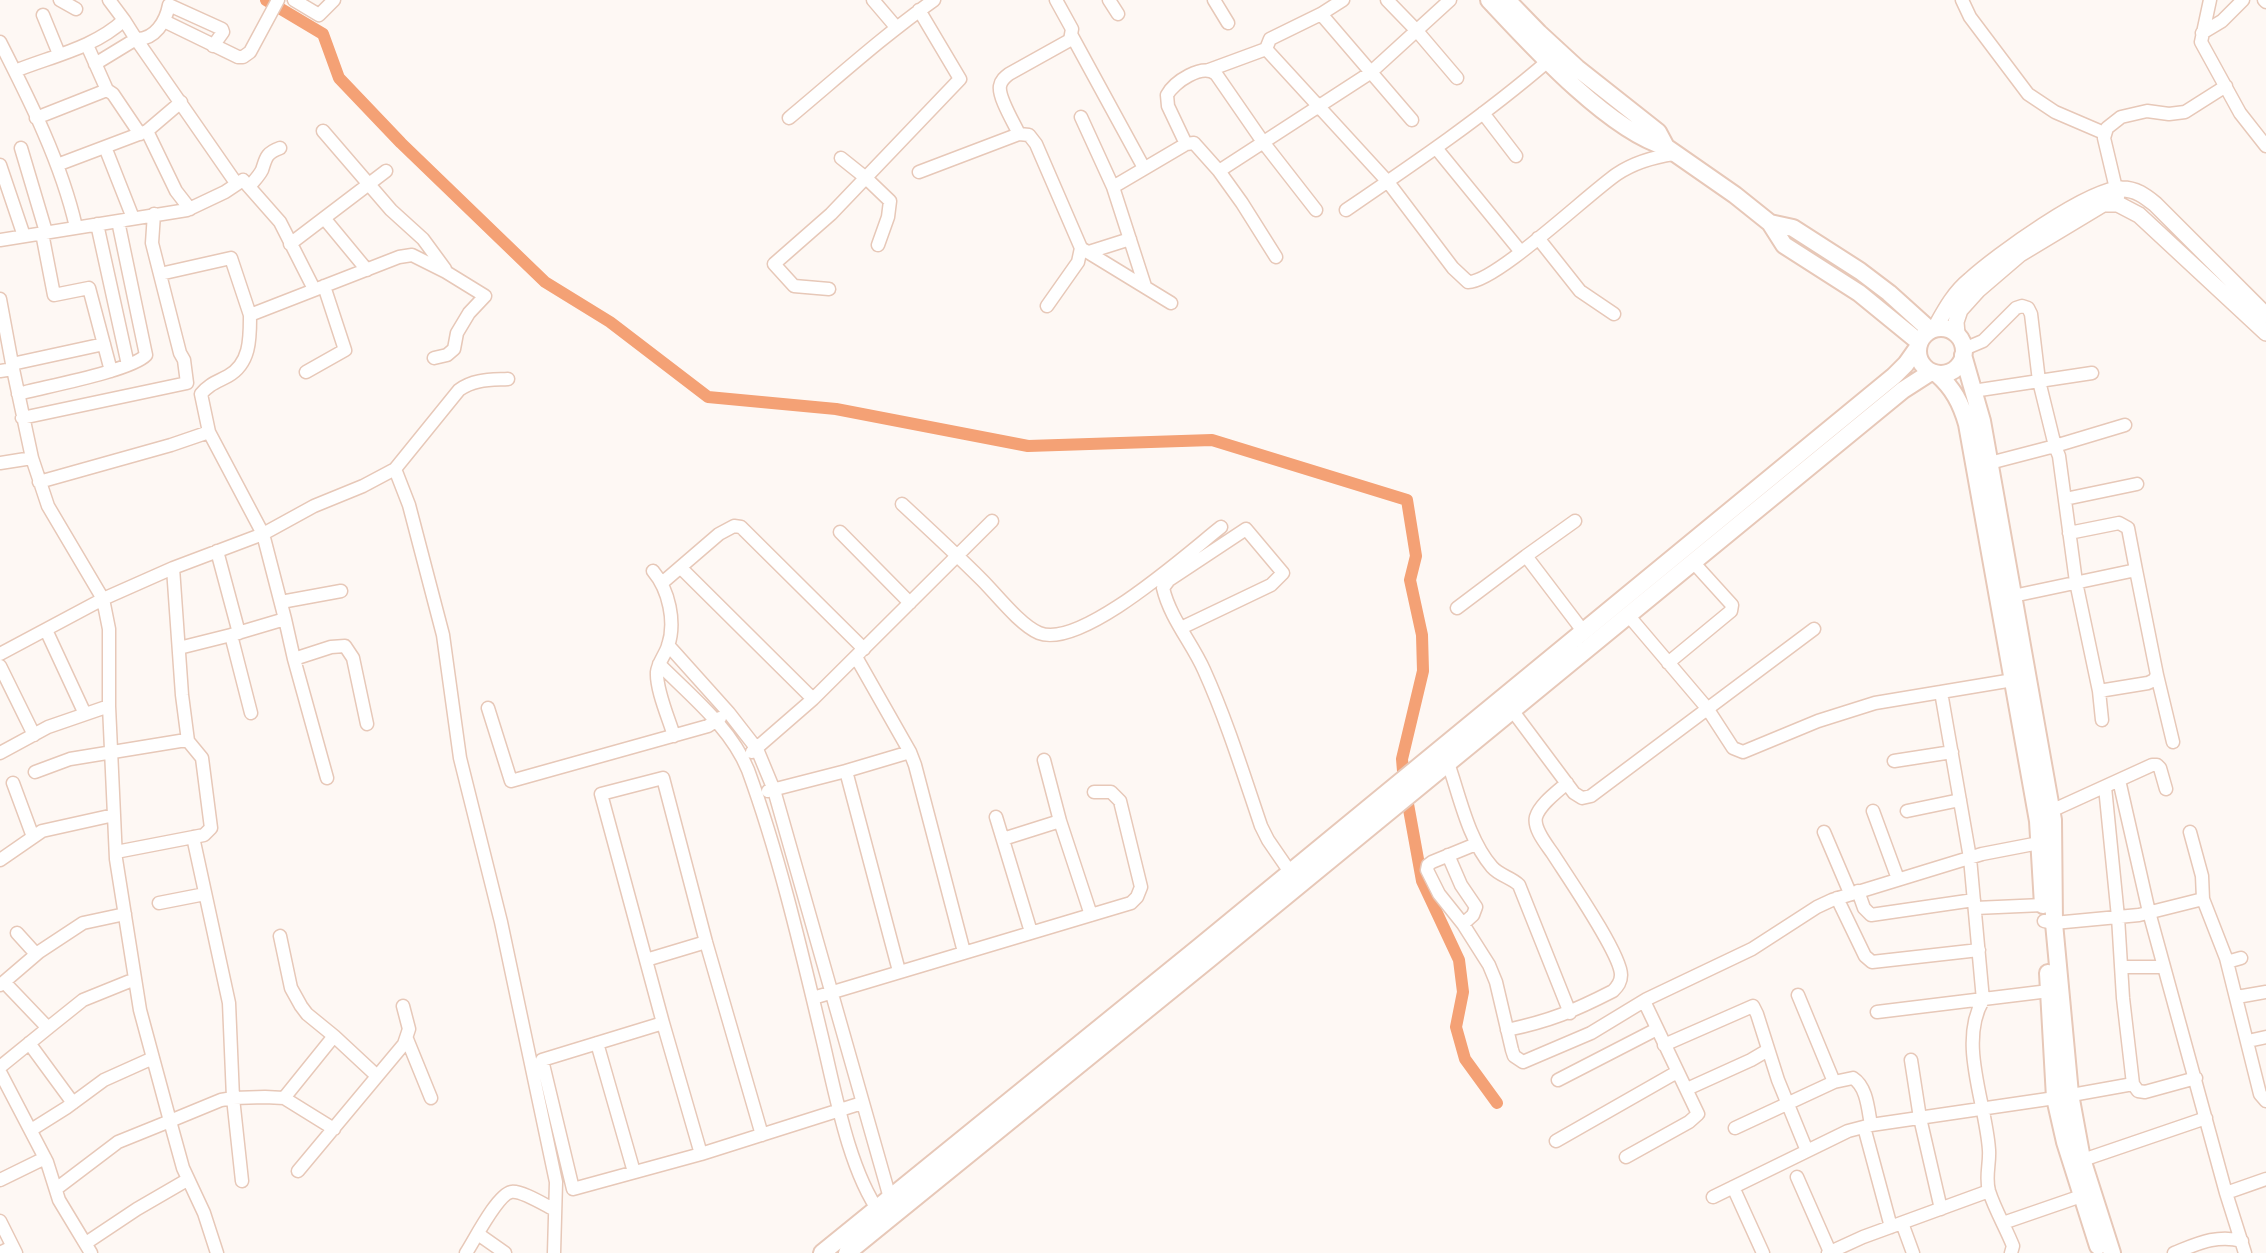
<!DOCTYPE html>
<html>
<head>
<meta charset="utf-8">
<style>
	body { margin:0 }
	canvas { display:block; background:#fef8f4 }
</style>
</head>
<body>
<canvas width="2266" height="1253"></canvas>
<script>
const g = document.querySelector('canvas').getContext('2d');
g.lineJoin = 'round';
function stroke(path, color, width, dash) {
  g.strokeStyle = color;
  g.lineWidth = width;
  g.lineCap = dash ? 'butt' : 'round';
  g.setLineDash(dash || []);
  g.stroke(path);
}
const canal = new Path2D(`
	M 266,0 L 323,34 L 339,78 L 401,143 L 545,282 L 610,322 L 708,397 L 836,409 L 1028,446 L 1212,440 L 1407,500 L 1416,556 L 1410,580 L 1422,635 L 1423,671 L 1402,759 L 1403,771
	M 1408,804 L 1422,881 L 1459,960 L 1463,992 L 1456,1027 L 1465,1059 L 1497,1103`);
const minor = new Path2D(`
	M 60,0 L 76,9
	M 294,0 L 319,15 L 334,0
	M 873,0 L 896,27
	M 1109,0 L 1118,14
	M 1214,0 L 1228,23
	M 1387,0 L 1417,31 L 1457,78
	M 1962,0 L 1970,17 L 2028,94 L 2055,112 L 2104,133
	M 2210,0 L 2201,42 L 2240,113 L 2266,146
	M 2264,0 L 2266,2
	M 1321,14 L 1412,120
	M 43,15 L 59,54
	M 164,21 L 238,57 L 243,57 L 250,52 L 278,0
	M 2202,33 L 2222,21 L 2243,0
	M 1072,36 L 1144,168
	M 0,42 C 30,101 61,162 76,227
	M 213,46 L 223,32 L 222,29 L 169,5 C 166,21 155,40 136,39 L 236,183
	M 1266,49 L 1388,182 L 1453,268 L 1468,282 C 1495,283 1589,193 1617,174 C 1635,162 1653,157 1674,154
	M 95,64 L 136,39 L 124,20
	M 1209,70 L 1266,49 L 1270,39 L 1321,14 L 1343,0
	M 15,71 C 52,56 94,48 124,20 L 109,0
	M 107,90 L 113,94 L 140,134
	M 1483,113 L 1516,156
	M 1081,117 L 1113,187 L 1186,144 L 1194,143 L 1219,171 L 1370,73 L 1450,0
	M 36,118 L 107,90 L 87,45
	M 789,118 C 837,78 883,36 934,0
	M 147,131 L 176,191 L 190,209
	M 323,131 L 391,210 L 423,239 L 445,269
	M 1019,134 C 1014,123 998,97 1000,86 C 1001,80 1005,77 1009,74 L 1070,40 L 1072,29 L 1056,0
	M 1186,144 L 1168,106 L 1167,95 C 1174,82 1202,63 1216,74 L 1263,142 L 1316,210
	M 105,147 L 133,218
	M 21,148 L 46,232
	M 1436,148 L 1521,252
	M 841,158 L 866,178 L 890,201 L 888,217 L 878,245
	M 0,165 L 24,236
	M 57,165 L 147,131 L 181,102
	M 1219,171 L 1242,203 L 1276,257
	M 919,172 L 1019,134 L 1029,135 L 1036,144 L 1081,248 L 1078,262 L 1047,306
	M 249,187 C 253,182 259,176 262,170 C 266,158 266,153 280,148
	M 1113,187 L 1145,286
	M 2118,197 L 2104,138 L 2107,128 L 2121,117 L 2147,111 L 2169,114 L 2185,112 L 2226,86
	M 1346,210 C 1415,163 1484,116 1548,61
	M 324,218 L 367,270
	M 97,224 L 128,365
	M 42,233 L 54,295 L 89,288 L 111,371
	M 1538,238 L 1580,291 L 1614,314
	M 0,240 L 187,210 L 225,192 L 243,180 L 280,222 L 314,289
	M 290,244 L 386,171
	M 1081,248 L 1171,303
	M 1089,252 L 1130,239
	M 160,274 L 231,258 L 250,315 L 399,257 L 412,255 L 446,272 L 485,296 L 469,313 L 457,333 L 454,349 L 447,355 L 434,358
	M 829,289 L 794,286 L 774,264 L 831,214 L 960,79 L 919,10
	M 0,299 L 13,369
	M 250,315 C 250,337 251,363 228,376 C 217,382 209,384 201,394 L 209,432 L 263,534 L 314,506 L 363,486 L 395,469 L 459,390 C 474,379 490,380 508,379
	M 1964,349 L 1983,341 L 2016,308 L 2022,306 L 2028,308 L 2031,314 L 2039,381 L 2055,446 L 2125,425
	M 12,364 L 104,344
	M 0,371 L 13,369 L 32,458 L 0,463
	M 306,372 L 345,350 L 324,286
	M 1973,391 L 2092,373
	M 18,394 C 43,387 131,371 146,355 L 118,221
	M 22,418 L 187,383 L 184,360 L 180,353 L 152,243 L 154,214
	M 32,458 L 48,506 L 103,599 L 173,568 L 182,695 L 188,741
	M 1982,465 L 2055,446 L 2059,456 L 2076,582 L 2099,691 L 2102,720
	M 395,469 L 409,505 L 443,635 L 460,758 L 501,922 L 556,1182 L 554,1253
	M 39,482 L 171,445 L 209,432
	M 2065,499 L 2137,484
	M 902,504 C 929,529 956,554 982,580 C 997,595 1020,625 1039,633 C 1081,650 1189,552 1221,527
	M 840,532 L 910,603
	M 2069,533 L 2119,523 L 2128,528 L 2136,570
	M 217,551 L 239,633
	M 1526,556 L 1575,521
	M 173,568 L 263,534 L 285,619
	M 681,568 L 813,699
	M 653,571 C 669,590 676,622 668,646 C 665,655 658,663 657,672 C 656,690 669,719 674,736
	M 662,583 L 719,534 L 734,526 L 741,527 L 864,649
	M 2013,596 L 2136,570 L 2157,675 L 2154,680 L 2148,683 L 2099,691
	M 281,602 L 341,591
	M 1457,608 L 1526,556 L 1583,631
	M 1628,615 L 1707,708 L 1733,748 L 1743,752 L 1818,721 L 1875,703 L 2013,680
	M 1181,628 L 1271,585 L 1283,573 L 1246,529 L 1169,580 L 1163,588 C 1170,618 1192,643 1204,670 C 1227,721 1243,773 1261,826 L 1268,840 L 1290,872
	M 46,630 L 85,714
	M 231,635 L 285,619 L 294,659 L 327,778
	M 668,645 L 729,713 L 757,749 L 774,790 L 890,1198 L 893,1202
	M 179,648 L 231,635 L 251,713
	M 0,654 L 103,599 L 109,629 L 109,706 L 116,859 L 140,1010 L 170,1121 L 221,1100 L 233,1098 L 265,1097 L 284,1098 L 334,1129
	M 294,659 L 331,647 L 345,646 L 353,658 L 367,724
	M 1668,663 L 1731,611 L 1732,605 L 1693,562
	M 659,664 C 691,696 731,728 748,770 C 779,855 800,945 821,1033 C 834,1086 848,1169 880,1213
	M 0,666 L 34,735
	M 2157,675 L 2173,742
	M 1941,692 L 1970,858 L 1983,1000 C 1958,1043 1986,1103 1989,1150 C 1990,1164 1985,1177 1989,1191 C 1995,1210 2006,1228 2013,1246 L 2011,1253
	M 488,708 L 511,781 L 708,726 L 720,718
	M 1512,710 L 1574,793 L 1582,798 L 1591,796 L 1814,629
	M 752,752 L 813,699 L 992,521
	M 910,752 L 915,765 L 964,952
	M 0,753 L 48,727 L 109,706
	M 1044,760 L 1060,821
	M 1894,761 L 1952,752
	M 1448,763 C 1460,797 1468,839 1492,867 C 1500,876 1511,877 1519,885 L 1570,1013
	M 846,771 L 910,752 L 856,657
	M 35,772 L 70,759 L 180,741 L 188,741 L 202,758 L 211,828 L 204,835 L 116,852
	M 2119,780 L 2149,912 L 2226,1193 L 2245,1253
	M 13,783 L 33,837
	M 2105,787 L 2118,917 L 2123,998 L 2133,1084 L 2138,1091 L 2145,1092 L 2196,1078
	M 768,791 L 846,771 L 899,971
	M 1873,811 L 1898,879
	M 1907,811 L 1960,800
	M 2051,811 L 2152,765 L 2157,765 L 2160,768 L 2166,789
	M 996,817 L 1031,932
	M 1824,832 L 1850,893
	M 2190,832 L 2202,876 L 2203,899
	M 193,837 L 229,1003 L 233,1098 L 242,1181
	M 1003,839 L 1060,821 L 1091,915
	M 1476,844 L 1432,862 L 1428,865 L 1427,870 L 1439,894 L 1463,924 L 1489,965 L 1496,982 L 1512,1050 L 1514,1056 L 1523,1062 L 1591,1033 L 1647,999 L 1752,949 L 1817,907 L 1832,900 L 1982,854 L 2039,843
	M 1448,855 L 1461,885 L 1476,907 L 1473,915 L 1463,924
	M 0,860 L 42,831 L 114,815
	M 1858,891 L 1864,908 L 1871,915 L 1974,900
	M 1837,898 L 1865,956 L 1872,962 L 1979,950
	M 159,903 L 205,894
	M 1975,908 L 2043,905
	M 2044,921 L 2054,923 L 2139,915 L 2203,899 L 2226,958 L 2260,1094 L 2266,1101
	M 17,933 L 36,954
	M 280,936 L 291,988 L 301,1006 L 307,1014 L 334,1036 L 377,1076
	M 646,960 L 706,942
	M 2227,962 L 2241,958
	M 2121,967 L 2164,967
	M 4,982 L 39,952 L 83,923 L 125,914
	M 0,985 L 4,982 L 48,1028 L 0,1067
	M 1798,995 L 1834,1082
	M 2237,997 L 2266,992
	M 813,998 L 1131,903 L 1137,897 L 1141,887 L 1120,801 L 1111,792 L 1094,792
	M 1877,1012 L 2049,991
	M 663,1023 L 601,794 L 663,778 L 706,942 L 762,1135
	M 48,1028 L 83,1000 L 135,979
	M 1507,1030 C 1550,1021 1574,1011 1613,991 C 1618,986 1621,982 1621,975 C 1621,954 1567,876 1553,854 C 1547,845 1533,829 1536,817 C 1540,804 1557,792 1567,783
	M 407,1039 L 431,1098
	M 2248,1041 L 2266,1037
	M 29,1043 L 73,1103
	M 597,1043 L 634,1172
	M 1664,1045 L 1753,1006 L 1757,1014 L 1778,1080 L 1807,1151
	M 1911,1060 L 1920,1118 L 1941,1209
	M 0,1072 L 47,1162 L 59,1200 L 91,1253
	M 1558,1080 L 1657,1029
	M 1687,1089 L 1751,1060 L 1768,1050
	M 284,1098 L 334,1036
	M 1864,1127 L 1891,1227
	M 1735,1128 L 1834,1082 L 1853,1078 C 1867,1087 1868,1109 1871,1125
	M 31,1130 L 66,1108 L 104,1080 L 153,1058
	M 1556,1141 L 1677,1072
	M 701,1154 L 663,1023 L 542,1060 L 573,1189 L 701,1154 L 862,1103
	M 1626,1157 L 1689,1122 L 1698,1114 L 1644,1001
	M 2077,1162 L 2206,1118
	M 298,1171 L 404,1044 L 409,1029 L 403,1006
	M 1797,1177 L 1830,1252
	M 0,1180 L 45,1158
	M 1733,1187 L 1763,1253
	M 56,1189 L 118,1142 L 170,1121 L 183,1168 L 204,1213 L 217,1253
	M 2226,1193 L 2266,1179
	M 1713,1197 L 1848,1131 L 1871,1125 L 2055,1098 L 2133,1084
	M 0,1221 L 16,1253
	M 1902,1223 L 1913,1253
	M 2003,1223 L 2090,1193
	M 478,1234 L 505,1253
	M 86,1243 L 137,1209 L 187,1180
	M 0,1253 L 12,1247
	M 466,1253 C 474,1241 497,1195 511,1192 C 521,1190 545,1205 555,1210
	M 1828,1253 L 1863,1237 L 1989,1191
	M 2174,1253 C 2197,1244 2217,1234 2242,1241`);
const tertiary = new Path2D(`
	M 1935,328 C 1945,310 1954,293 1970,280 C 1995,257 2090,188 2122,189 C 2136,189 2145,196 2155,204 L 2266,315
	M 1957,334 L 1956,322 L 1960,310 L 1978,290 L 2020,254 L 2103,204 L 2118,204 L 2139,215 L 2266,333`);
const secondary = new Path2D(`
	M 1489,0 C 1531,45 1608,130 1666,147
	M 1507,0 L 1539,33 L 1577,68 L 1658,132 L 1666,147 L 1735,195 L 1770,223 L 1784,245 L 1859,293 L 1919,342
	M 1770,223 L 1793,228 L 1860,271 L 1889,293 L 1930,330
	M1918 351a23 23 0 1 1 46 0a23 23 0 1 1-46 0Z
	M 1963,355 L 1982,421 L 2053,820 L 2054,923 L 2070,1094 L 2082,1159 L 2112,1253
	M 1937,374 C 1953,388 1961,403 1967,424 L 2038,821 L 2043,905
	M 2048,973 L 2055,1098 L 2065,1142 L 2098,1246
	M 822,1253 L 1198,948 L 1894,376 L 1906,364 L 1918,347
	M 847,1253 L 1208,960 L 1903,390 L 1931,372`);
stroke(canal, '#f4a175', 12);
stroke(minor, '#e7c8b8', 15);
stroke(tertiary, '#e7c8b8', 18);
stroke(secondary, '#e7c8b8', 20);
stroke(minor, '#fff', 12);
stroke(tertiary, '#fff', 15);
stroke(secondary, '#fff', 16);
</script>
</body>
</html>
